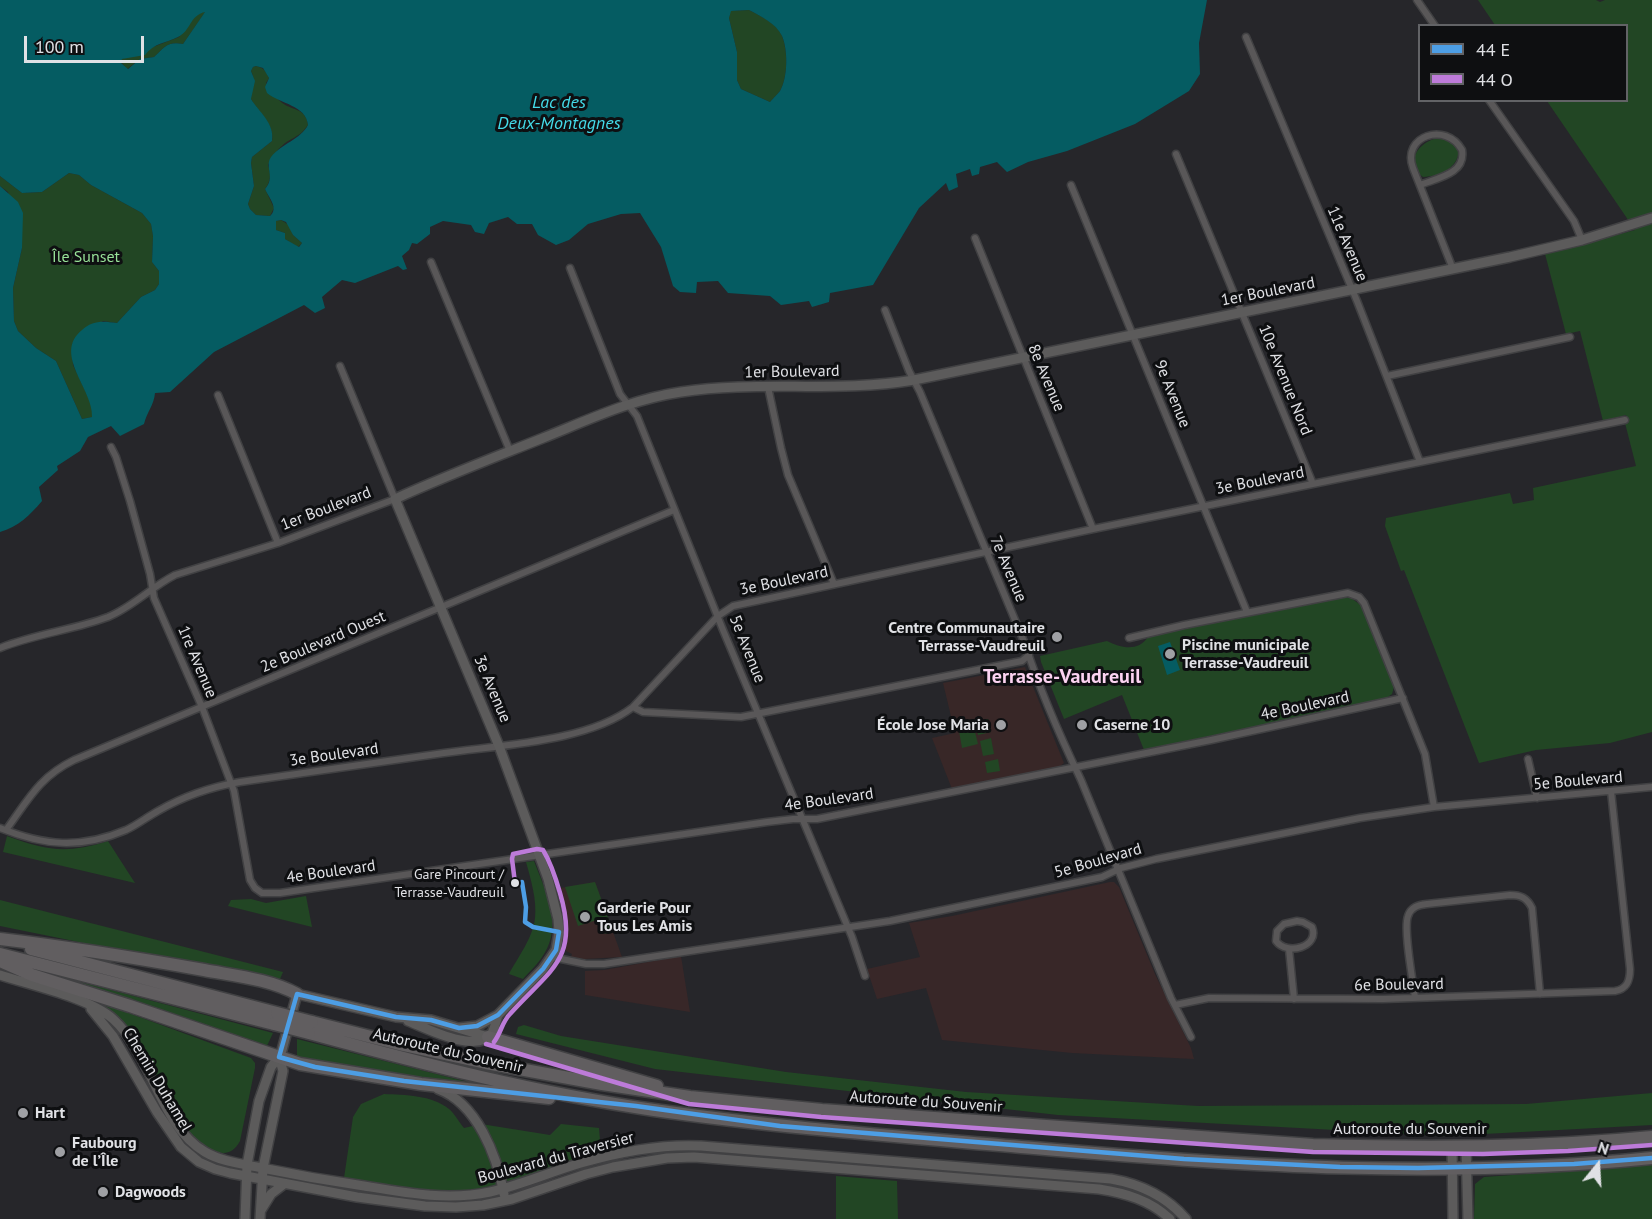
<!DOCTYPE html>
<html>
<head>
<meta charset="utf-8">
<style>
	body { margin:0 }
	#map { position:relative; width:1652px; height:1219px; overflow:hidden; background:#26262a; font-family:"PT Sans",sans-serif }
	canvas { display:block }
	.legend { position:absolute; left:1418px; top:24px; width:210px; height:78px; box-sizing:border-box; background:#0e0f11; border:2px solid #626366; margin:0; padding:8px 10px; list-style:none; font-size:18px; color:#e0e1e5 }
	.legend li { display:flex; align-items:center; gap:12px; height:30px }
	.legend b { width:30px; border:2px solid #626366 }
	.north { position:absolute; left:1568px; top:1135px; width:60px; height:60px; -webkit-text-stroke:4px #0e0f11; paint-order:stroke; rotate:18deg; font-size:16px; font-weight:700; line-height:24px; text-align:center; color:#e0e1e5 }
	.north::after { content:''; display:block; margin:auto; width:21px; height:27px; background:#e0e1e5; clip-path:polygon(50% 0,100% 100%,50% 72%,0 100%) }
	.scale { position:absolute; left:24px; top:36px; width:120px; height:27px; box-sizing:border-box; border:3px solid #e0e1e5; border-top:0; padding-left:8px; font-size:18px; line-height:21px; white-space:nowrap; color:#e0e1e5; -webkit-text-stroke:4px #0e0f11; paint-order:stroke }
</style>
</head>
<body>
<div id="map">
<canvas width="1652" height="1219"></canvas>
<ul class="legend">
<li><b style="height:8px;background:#4d9ee5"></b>44 E</li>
<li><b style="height:8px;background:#bd7bd9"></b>44 O</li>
</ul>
<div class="north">N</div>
<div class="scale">100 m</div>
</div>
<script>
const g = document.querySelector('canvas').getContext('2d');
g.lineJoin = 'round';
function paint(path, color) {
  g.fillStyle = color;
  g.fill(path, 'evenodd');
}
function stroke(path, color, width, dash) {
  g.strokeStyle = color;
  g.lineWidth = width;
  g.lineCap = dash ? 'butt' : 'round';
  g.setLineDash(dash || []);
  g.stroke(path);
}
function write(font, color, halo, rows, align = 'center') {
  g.font = font + ' "PT Sans",sans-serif';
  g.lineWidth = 6;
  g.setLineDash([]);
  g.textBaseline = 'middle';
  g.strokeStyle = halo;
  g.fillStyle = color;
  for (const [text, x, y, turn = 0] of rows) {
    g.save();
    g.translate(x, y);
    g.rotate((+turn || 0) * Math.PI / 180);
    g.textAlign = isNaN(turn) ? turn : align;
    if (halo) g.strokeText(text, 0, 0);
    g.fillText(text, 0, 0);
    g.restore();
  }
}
const industrial = new Path2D(`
	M 1110,882 L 1114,882 L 1119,887 L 1155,974 L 1191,1048 L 1194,1059 L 1072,1053 L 942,1040 L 926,988 L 877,999 L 867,969 L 920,957 L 909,923 L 952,916 Z
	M 681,956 L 690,1012 L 585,995 L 585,971 L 604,970 Z`);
const education = new Path2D(`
	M 1025,667 L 1064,763 L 1059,767 L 1048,770 L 952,789 L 932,738 L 955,733 L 943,683 Z
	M 595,882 L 622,957 L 584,959 L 571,957 L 572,954 L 566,951 L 562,912 L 555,889 Z`);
const green = new Path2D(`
	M 1478,0 L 1596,0 L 1600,2 L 1605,0 L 1652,0 L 1652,732 L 1610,743 L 1536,750 L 1479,763 L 1404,570 L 1401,571 L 1385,526 L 1386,518 L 1510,493 L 1513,504 L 1534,500 L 1533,488 L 1636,466 L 1625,423 L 1628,422 L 1626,415 L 1603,421 L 1580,331 L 1566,334 L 1545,254 L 1635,230 L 1547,101 L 1626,100 L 1626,26 L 1495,25 Z
	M 749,10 C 760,16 777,23 782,36 C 788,51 788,77 780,91 C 777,95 773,98 770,102 L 741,89 L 737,80 L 737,52 L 729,18 L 730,11 Z
	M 206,11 L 183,44 C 167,41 164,48 154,57 L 140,59 L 127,69 L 121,62 L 122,59 L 179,37 L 196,15 Z
	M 256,66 C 264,68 266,71 269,78 L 266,83 C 270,89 275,97 281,102 C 291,111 306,107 308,125 C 302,134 297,136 288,141 C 279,147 273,155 268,165 C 271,174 271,181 265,189 L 274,208 L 270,216 L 256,215 L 250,209 L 248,204 L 254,186 L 251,163 L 252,157 L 272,141 C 275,124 258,112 251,99 C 251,89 257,82 251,71 L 253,67 Z
	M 1434,139 C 1472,136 1463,176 1423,177 C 1405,164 1416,145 1434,139 Z
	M 69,173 L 79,175 L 91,185 L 142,213 L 151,224 L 153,236 L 152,262 L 159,271 L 159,284 L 155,290 L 141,297 L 117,323 L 103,321 L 72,344 L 73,365 L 93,407 L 92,417 L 82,419 L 56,361 L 36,348 L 18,331 L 14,321 L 13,288 L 22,248 L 8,192 L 0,186 L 0,176 L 22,193 L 42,192 Z
	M 281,220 L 289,225 L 293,235 L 302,243 L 298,247 L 285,239 L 285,233 L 276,230 L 275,225 L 276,221 Z
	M 1342,597 L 1351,598 L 1362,606 L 1394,687 L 1392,694 L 1385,699 L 1144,750 L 1122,695 L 1064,719 L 1041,662 L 1040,656 L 1107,641 C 1121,648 1138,652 1148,637 L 1182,628 Z
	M 988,719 L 991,732 L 978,735 L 975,722 Z
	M 974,728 L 978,744 L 962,748 L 959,731 Z
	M 991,738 L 994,754 L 983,756 L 980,741 Z
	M 998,759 L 1000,771 L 987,773 L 985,762 Z
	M 7,836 C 48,851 66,854 108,841 L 135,883 L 3,852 Z
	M 534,861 C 545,890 563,925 544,954 C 539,963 530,971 523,979 L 509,974 C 518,957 533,938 535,918 C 537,900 531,880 526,862 Z
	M 595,882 L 613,931 L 605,934 L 600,919 L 578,926 L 565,887 Z
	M 306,896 L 312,927 L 228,906 L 231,900 L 251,899 L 266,903 Z
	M 0,900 L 283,972 L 280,979 L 113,949 L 0,926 Z
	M 36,970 L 273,1033 L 266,1048 Z
	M 96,1001 L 251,1058 L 255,1063 L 255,1068 L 240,1141 C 227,1166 203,1146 190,1133 L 120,1020 Z
	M 524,1025 L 561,1036 L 786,1072 L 966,1092 L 1198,1106 L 1526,1104 L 1652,1093 L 1652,1125 L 1447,1136 L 1058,1115 L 655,1069 L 516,1034 L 518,1027 Z
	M 297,1039 L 484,1086 L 425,1079 L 297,1057 Z
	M 384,1094 C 405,1095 432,1095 449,1109 C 455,1114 459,1122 464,1128 L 481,1124 L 550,1135 L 561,1124 L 599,1128 L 601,1152 C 561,1161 523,1181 482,1188 C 436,1196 389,1184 344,1178 L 353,1117 L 361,1104 Z
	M 1652,1165 L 1652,1219 L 1474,1219 L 1475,1184 L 1484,1177 Z
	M 836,1176 L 897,1181 L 898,1219 L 836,1219 Z`);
const water = new Path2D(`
	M 0,0 L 1207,0 L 1199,43 L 1200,74 L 1189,91 L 1135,124 L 1067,151 L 1028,162 L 1007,172 L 997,162 L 980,167 L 979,174 L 972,176 L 970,169 L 956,174 L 958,187 L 949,191 L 946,183 L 919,208 L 873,285 L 830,293 L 829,302 L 812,307 L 809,301 L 781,305 L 770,296 L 728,293 L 718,281 L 697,282 L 696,293 L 680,292 L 673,286 L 661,247 L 640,213 L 621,214 L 588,224 L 569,240 L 556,245 L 538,235 L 532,224 L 517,224 L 508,217 L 489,223 L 484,234 L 475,232 L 471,225 L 443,221 L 430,227 L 430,234 L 417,244 L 412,243 L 409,250 L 402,256 L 407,269 L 403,270 L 398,266 L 355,283 L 342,280 L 322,297 L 325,308 L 315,313 L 304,305 L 214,352 L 170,392 L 155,393 C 154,405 147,412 144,424 L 120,436 L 111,426 L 88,437 L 80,451 L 57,466 L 58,470 L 39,487 L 42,501 C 30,515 18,527 0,532 L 0,186 L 18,202 L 23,213 L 22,248 L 13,288 L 14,321 L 18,331 L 36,348 L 56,361 L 82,419 L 92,417 C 94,390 52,354 82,330 C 93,320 103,321 117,323 L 141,297 L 155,290 L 159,284 L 159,271 L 152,262 L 153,236 L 151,224 L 142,213 L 91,185 L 79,175 L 69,173 L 42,192 L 22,193 L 0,176 ZM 749,10 C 760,16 776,23 782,36 C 788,50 788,77 780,91 C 777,95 773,98 770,102 L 741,89 L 737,80 L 737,52 L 729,18 L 731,11 ZM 205,12 L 183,44 C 167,41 164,48 154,57 L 140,59 L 128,69 L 121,63 L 122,59 L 145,55 C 154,43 166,43 178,37 C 191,31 189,16 205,12 ZM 256,66 L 263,68 L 269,78 L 265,87 L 267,93 C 280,104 306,105 308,125 C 300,140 282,143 271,157 C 264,167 276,177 265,189 C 269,198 279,208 270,216 L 256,215 L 250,209 L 248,204 L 254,186 L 251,163 L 252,157 L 272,141 C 275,123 259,112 251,99 L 255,81 L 251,71 L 253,67 ZM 281,220 L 286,222 L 293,235 L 302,243 L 299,247 L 285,239 L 285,233 L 276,230 L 276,221 Z
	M 1170,642 L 1180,670 L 1167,675 L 1158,646 Z`);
const street = new Path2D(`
	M 1417,0 L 1435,26
	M 1246,37 L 1357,301 L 1420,462
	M 1489,100 L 1574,221 L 1582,240
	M 1176,154 L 1313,484
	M 1071,185 L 1247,612
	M 1420,185 C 1437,178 1466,174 1462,150 C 1446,121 1401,136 1413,168 L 1453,269
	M 975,238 L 1093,529
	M 431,262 L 510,451
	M 570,268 L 620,394 L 637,416 L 723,630 L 852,937 L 865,976
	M 885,310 L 909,371 L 920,392 L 1025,644 C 1040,691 1060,736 1081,780 L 1171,998 L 1191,1037
	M 1387,376 L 1570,337
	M 768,387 L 781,448 L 788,475 L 834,584
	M 218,395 L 278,543
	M 111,447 L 116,457 L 130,501 L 150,574 L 154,598 L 202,707 L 234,791 L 250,880 L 255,888 L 262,893 L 280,893 L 767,822 L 793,819 L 817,819 L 1211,740 L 1403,698
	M 1129,638 L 1184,625 L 1348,593 L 1359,597 L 1364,603 L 1425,754 L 1434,807
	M 0,648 C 35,634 73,630 108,617 C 133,607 151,587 175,575 L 278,543 L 395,499 L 340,366
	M 633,707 L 643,712 L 741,717 L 1022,661 L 1029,655
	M 1528,759 L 1537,798
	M 0,828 C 44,846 81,849 126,830 C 137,825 147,817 158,811 C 184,796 210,787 240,782 C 308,772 376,763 444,753 C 500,745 588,742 633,707 L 718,616 L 733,606 L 1093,529 L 1625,420
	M 6,830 C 28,800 39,777 74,760 L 674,510
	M 1297,921 L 1303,922 L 1312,927 C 1320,947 1287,956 1276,941 L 1277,931 L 1284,924 Z
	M 1289,949 L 1294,999
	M 552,957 L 586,964 L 604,964 L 890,921 L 1102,877 L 1121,868 L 1156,859 L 1360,818 L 1434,807 L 1652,787
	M 1415,998 C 1413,981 1403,929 1408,916 C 1411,907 1418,905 1427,904 L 1510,895 C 1521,895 1527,898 1532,908 L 1540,994
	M 1175,1005 L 1209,998 L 1383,999 L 1615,991 C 1627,989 1630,981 1630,969 L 1611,791`);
const secondary = new Path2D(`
	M 0,975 C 31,985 90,998 113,1019 C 152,1054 159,1125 205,1152 C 222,1162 243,1164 262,1168 C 296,1175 330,1181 364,1186 C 406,1193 448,1201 490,1192 C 521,1185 550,1172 581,1163 C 619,1152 661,1144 701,1146 L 1111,1179 C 1140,1184 1167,1197 1186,1219
	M 91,1009 L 113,1036 L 157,1112 L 181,1147 L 199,1162 L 215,1169 L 230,1173 L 357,1197 L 425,1206 L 456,1207 L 483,1205 L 512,1199 L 586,1174 L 613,1167 L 667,1158 L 694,1157 L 1099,1189 C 1125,1193 1150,1200 1170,1219
	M 408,1021 C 426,1028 477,1055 492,1033 C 495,1028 496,1020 498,1015
	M 459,1028 L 477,1026 L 498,1015 L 543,969 L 556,950 L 559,932 L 558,919 L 548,879 L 499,746 L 395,499 C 443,477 493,458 543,438 C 588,420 632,399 681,392 C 758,380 837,393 914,380 L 1510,257 L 1582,240 L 1652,218
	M 438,1089 C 477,1103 497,1156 504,1194
	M 1452,1146 L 1453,1219
	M 1466,1146 L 1468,1219
	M 261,1210 L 271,1194 L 284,1184
	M 245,1219 L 247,1165 L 259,1101 L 271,1067 L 279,1057 L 282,1050 L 297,994 L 396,1017 L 431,1020 L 488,1037
	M 260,1219 L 263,1168 L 283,1071 L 279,1057`);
const highway = new Path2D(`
	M 0,939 C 69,947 136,958 204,970 C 236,976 269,979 297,994
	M 31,949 L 277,1013
	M 0,954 L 274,1024
	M 0,961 L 32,975 L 130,1006 L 300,1064 L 421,1084 L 549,1098
	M 312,1022 L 403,1045 L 486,1063 L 602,1084 L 690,1097 L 822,1110 L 1313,1145 C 1426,1148 1539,1148 1652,1137
	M 309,1033 C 423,1064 537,1093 654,1110 C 780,1128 907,1137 1034,1148 C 1239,1166 1446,1179 1652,1158
	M 488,1037 L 657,1086`);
const highwayBridge = new Path2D(`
	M 277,1013 L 312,1022
	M 274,1024 L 309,1033`);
const bus1 = new Path2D(`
	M 522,882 L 526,907 L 525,922 L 533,927 L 559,932 L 556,950 L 543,969 L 498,1015 L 477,1026 L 459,1028 L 431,1020 L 396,1017 L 297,994 L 279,1057 L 315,1067 L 404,1081 L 636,1106 L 780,1126 L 1184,1159 L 1340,1167 L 1418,1168 L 1574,1164 L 1652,1158`);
const bus2 = new Path2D(`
	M 494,1042 C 501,1033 502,1022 510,1014 C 549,970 580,960 560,893 C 556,879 551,863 543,850 L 537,849 L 513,854 L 512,859 L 515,883
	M 486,1044 L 689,1104 L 821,1117 L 1313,1152 L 1483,1154 L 1568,1151 L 1652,1145`);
const markers = [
	[1057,637,6,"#9fa0a4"],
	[1170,654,6,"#9fa0a4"],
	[1001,725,6,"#9fa0a4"],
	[1082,725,6,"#9fa0a4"],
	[515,883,5,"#e0e1e5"],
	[585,917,6,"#9fa0a4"],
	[23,1113,6,"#9fa0a4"],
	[60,1152,6,"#9fa0a4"],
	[103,1192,6,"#9fa0a4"]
];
const busNames = [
	["Gare Pincourt /",504,875],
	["Terrasse-Vaudreuil",504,893]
];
const streetNames = [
	["11e Avenue",1347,244,67],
	["1er Boulevard",1268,292,-11],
	["1er Boulevard",792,372,-1],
	["8e Avenue",1046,378,67],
	["10e Avenue Nord",1285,380,68],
	["9e Avenue",1172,394,68],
	["3e Boulevard",1260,481,-11],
	["1er Boulevard",326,509,-21],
	["7e Avenue",1008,569,67],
	["3e Boulevard",784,581,-12],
	["2e Boulevard Ouest",323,642,-23],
	["5e Avenue",747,649,68],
	["1re Avenue",197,662,67],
	["3e Avenue",492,689,67],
	["4e Boulevard",1305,706,-12],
	["3e Boulevard",334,755,-8],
	["5e Boulevard",1578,781,-5],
	["4e Boulevard",829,800,-8],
	["5e Boulevard",1098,861,-16],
	["4e Boulevard",331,872,-8],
	["6e Boulevard",1399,985,-1],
	["Autoroute du Souvenir",448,1051,13],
	["Chemin Duhamel",157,1080,59],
	["Autoroute du Souvenir",926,1102,4],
	["Autoroute du Souvenir",1410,1129],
	["Boulevard du Traversier",556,1158,-15]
];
const parkNames = [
	["Île Sunset",86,257]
];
const poiNames = [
	["Centre Communautaire",1045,628,"right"],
	["Terrasse-Vaudreuil",1045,646,"right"],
	["Piscine municipale",1182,645],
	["Terrasse-Vaudreuil",1182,663],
	["École Jose Maria",989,725,"right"],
	["Caserne 10",1094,725],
	["Garderie Pour",597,908],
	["Tous Les Amis",597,926],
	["Hart",35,1113],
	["Faubourg",72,1143],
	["de l’Île",72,1161],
	["Dagwoods",115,1192]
];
const waterNames = [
	["Lac des",559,103],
	["Deux-Montagnes",559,124]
];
const quarterNames = [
	["Terrasse-Vaudreuil",1062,677]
];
paint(industrial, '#382728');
paint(education, '#382727');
paint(green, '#224624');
paint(water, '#055c62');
stroke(street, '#414143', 9);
stroke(secondary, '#414143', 12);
stroke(highway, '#414143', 15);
stroke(street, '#595758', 6);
stroke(secondary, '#5c5b5b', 9);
stroke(highway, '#615e60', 12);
stroke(highwayBridge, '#414143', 15, []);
stroke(highwayBridge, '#615e60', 12);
stroke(bus1, '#4d9ee5', 4.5);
stroke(bus2, '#bd7bd9', 4.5);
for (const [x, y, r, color] of markers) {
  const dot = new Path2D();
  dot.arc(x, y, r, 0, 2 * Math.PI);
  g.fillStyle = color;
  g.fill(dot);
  stroke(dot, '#0e0f11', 2);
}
write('14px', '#e0e1e5', '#0e0f11', busNames, 'right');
write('16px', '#e0e1e5', '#0e0f11', streetNames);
write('16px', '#98e298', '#0e0f11', parkNames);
write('bold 16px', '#e0e1e5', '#0e0f11', poiNames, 'left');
write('italic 18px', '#44dcea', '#0e0f11', waterNames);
write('bold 20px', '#fcd3f1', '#0e0f11', quarterNames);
</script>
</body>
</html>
